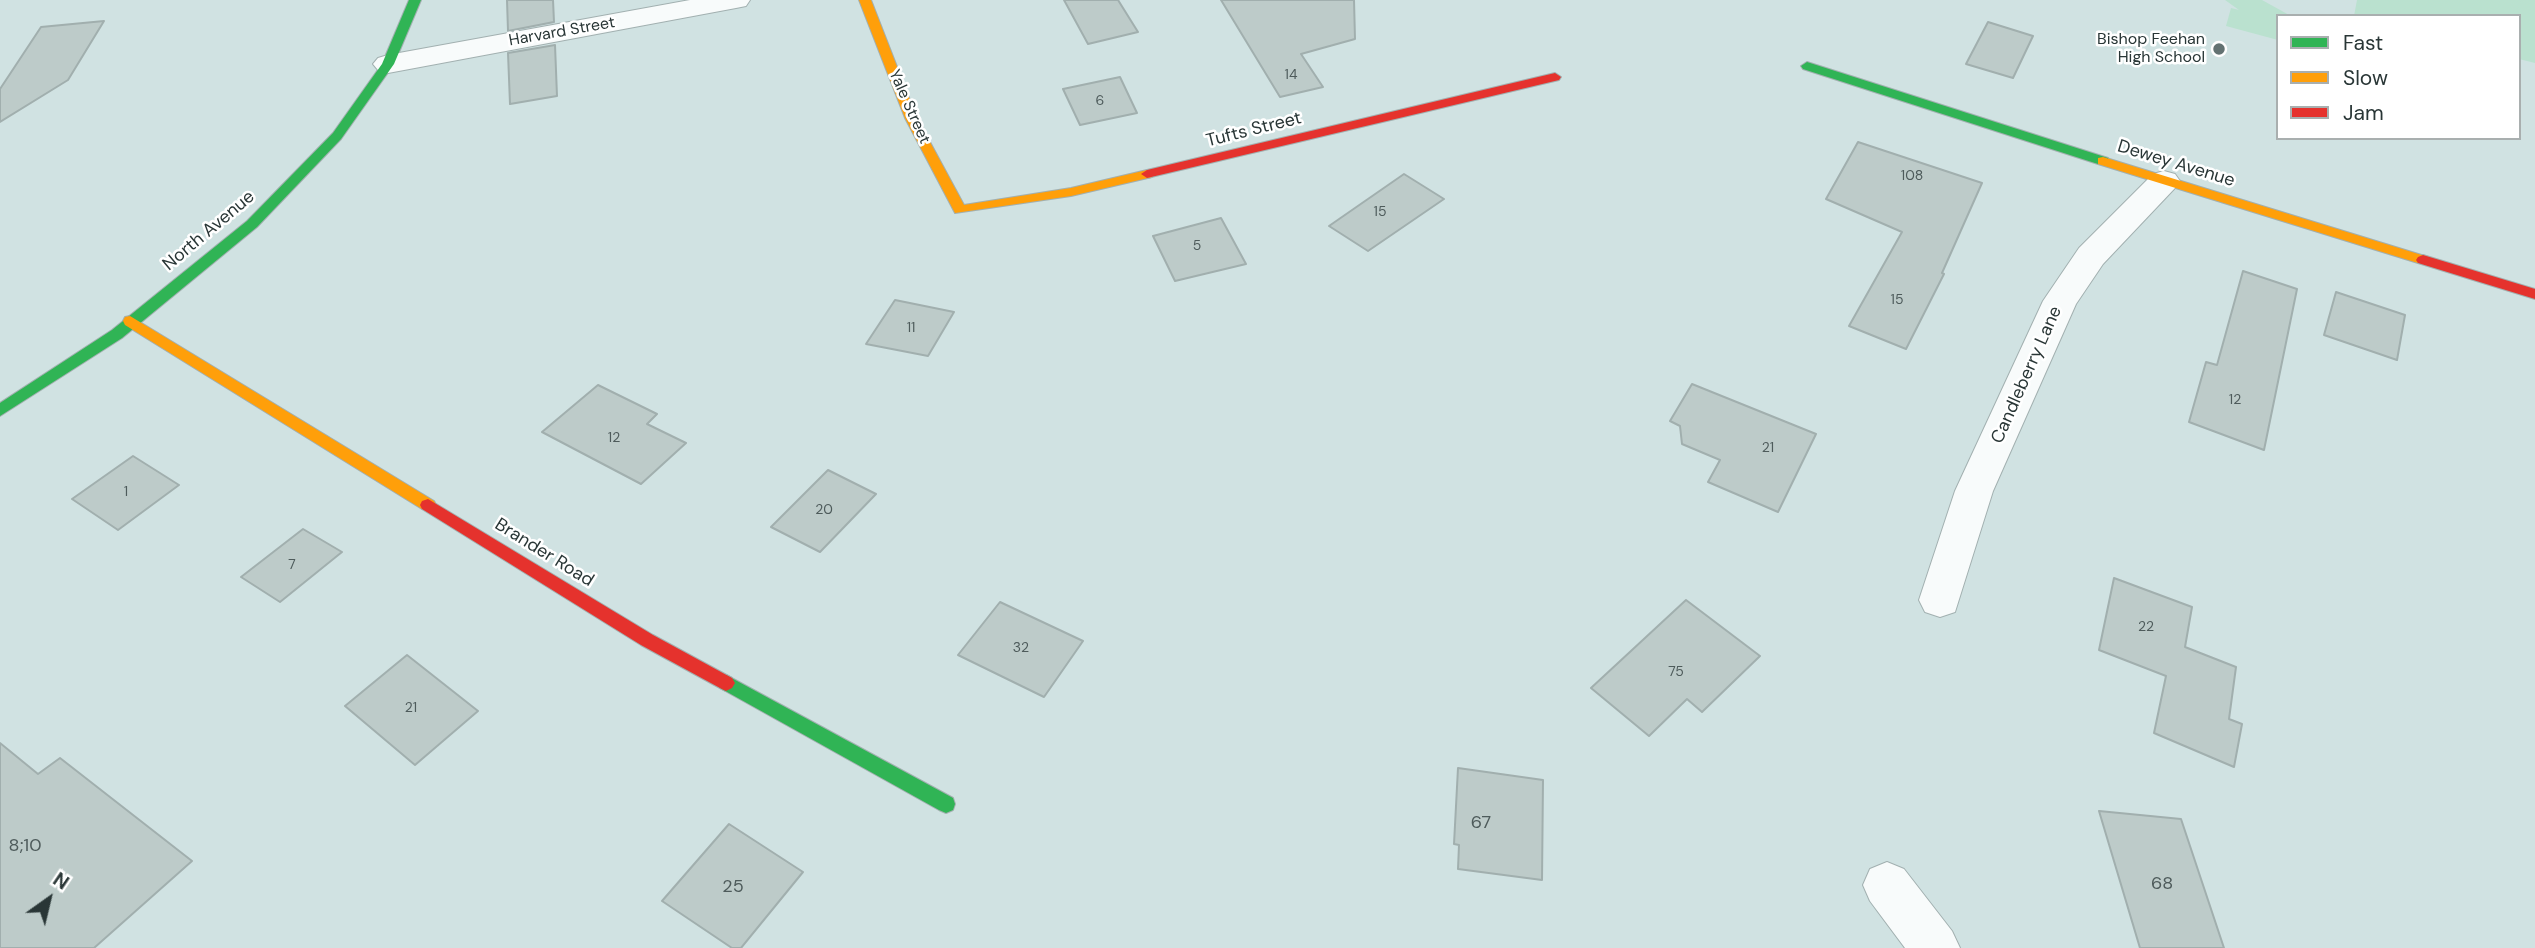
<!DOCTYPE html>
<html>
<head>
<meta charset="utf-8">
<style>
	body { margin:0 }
	#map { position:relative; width:2535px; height:948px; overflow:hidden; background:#d0e2e2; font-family:"DM Sans",sans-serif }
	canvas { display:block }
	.legend { position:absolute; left:2276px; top:14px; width:245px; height:126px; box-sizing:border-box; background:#fff; border:2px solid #a9afaf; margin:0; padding:9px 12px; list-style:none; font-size:21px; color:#293636 }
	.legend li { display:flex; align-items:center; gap:14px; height:35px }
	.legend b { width:35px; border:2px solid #a9afaf }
	.north { position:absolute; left:14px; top:864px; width:70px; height:70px; -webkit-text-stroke:5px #fff; paint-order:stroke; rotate:34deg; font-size:19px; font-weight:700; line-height:28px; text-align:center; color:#293636 }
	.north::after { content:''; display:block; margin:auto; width:24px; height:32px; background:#293636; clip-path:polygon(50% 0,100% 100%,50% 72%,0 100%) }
</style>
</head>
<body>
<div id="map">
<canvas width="2535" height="948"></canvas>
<ul class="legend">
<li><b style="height:9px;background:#30b455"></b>Fast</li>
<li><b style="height:9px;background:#ff9f0a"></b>Slow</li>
<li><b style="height:9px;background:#e5322d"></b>Jam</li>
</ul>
<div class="north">N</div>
</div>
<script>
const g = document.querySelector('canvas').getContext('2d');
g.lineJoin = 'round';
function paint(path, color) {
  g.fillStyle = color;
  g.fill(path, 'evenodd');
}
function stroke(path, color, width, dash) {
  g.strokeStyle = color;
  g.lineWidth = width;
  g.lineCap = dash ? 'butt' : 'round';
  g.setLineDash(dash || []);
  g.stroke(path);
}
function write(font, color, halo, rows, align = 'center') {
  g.font = font + ' "DM Sans",sans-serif';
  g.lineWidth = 5;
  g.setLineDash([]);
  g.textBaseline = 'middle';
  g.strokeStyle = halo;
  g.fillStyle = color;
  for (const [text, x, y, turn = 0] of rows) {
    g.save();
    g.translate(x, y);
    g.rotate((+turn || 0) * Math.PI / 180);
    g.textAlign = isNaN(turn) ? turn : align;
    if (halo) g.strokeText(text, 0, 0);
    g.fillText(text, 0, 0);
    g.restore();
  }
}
const green = new Path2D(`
	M 2225,0 L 2262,0 L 2291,16 L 2278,16 L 2278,40 L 2226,26 L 2231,8 L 2239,10 Z
	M 2357,0 L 2535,0 L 2535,63 L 2519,59 L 2519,16 L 2354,16 Z`);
const building = new Path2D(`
	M 507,0 L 553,0 L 554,22 L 508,31 Z
	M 1064,0 L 1118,0 L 1138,32 L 1088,44 Z
	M 1221,0 L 1354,0 L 1355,39 L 1301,54 L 1323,87 L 1280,97 Z
	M 104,21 L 68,80 L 0,122 L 0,89 L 41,27 Z
	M 1988,22 L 2033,36 L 2013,78 L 1966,64 Z
	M 555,45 L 557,96 L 510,104 L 508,53 Z
	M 1120,77 L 1137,113 L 1080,125 L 1063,89 Z
	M 1858,142 L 1982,183 L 1942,273 L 1944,274 L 1906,349 L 1849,326 L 1902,232 L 1826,199 Z
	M 1404,174 L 1444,199 L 1368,251 L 1329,226 Z
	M 1221,218 L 1246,264 L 1175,281 L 1153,236 Z
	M 2243,271 L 2297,289 L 2264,450 L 2189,422 L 2206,362 L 2217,365 Z
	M 2336,292 L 2405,315 L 2397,360 L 2324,335 Z
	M 895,300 L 954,312 L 928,356 L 866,344 Z
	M 1692,384 L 1816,434 L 1778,512 L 1708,482 L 1720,460 L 1682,444 L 1680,426 L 1670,421 Z
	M 598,385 L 657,414 L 647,424 L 686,443 L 641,484 L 542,432 Z
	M 133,456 L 179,485 L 118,530 L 72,499 Z
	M 828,470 L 876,494 L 820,552 L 771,527 Z
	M 303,529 L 342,552 L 280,602 L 241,577 Z
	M 2114,578 L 2192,607 L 2185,647 L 2236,667 L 2229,719 L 2242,724 L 2234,767 L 2154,733 L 2166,676 L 2099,650 Z
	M 1686,600 L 1760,656 L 1702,712 L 1687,699 L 1649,736 L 1591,688 Z
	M 1000,602 L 1083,641 L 1044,697 L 958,655 Z
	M 407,655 L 478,711 L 415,765 L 345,706 Z
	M 0,743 L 38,774 L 60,758 L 192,861 L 94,948 L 0,948 Z
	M 1458,768 L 1543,780 L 1542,880 L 1458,869 L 1459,845 L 1454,844 Z
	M 2099,811 L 2181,819 L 2224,948 L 2140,948 Z
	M 729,824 L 803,872 L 741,948 L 732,948 L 662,901 Z`);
const street = new Path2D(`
	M 690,0 L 750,0 L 746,6 L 736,8 L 388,73 L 378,70 L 373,64 L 378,58 L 388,55 Z
	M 2164,171 L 2175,174 L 2180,181 L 2175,188 L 2103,264 L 2076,304 L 1993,491 L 1955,612 L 1940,617 L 1925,612 L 1919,600 L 1955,491 L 2043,301 L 2079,248 L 2153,174 Z
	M 1887,862 L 1904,869 L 1952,931 L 1960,948 L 1905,948 L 1870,901 L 1863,885 L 1870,869 Z`);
const fast = new Path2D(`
	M 409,0 L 421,0 L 394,64 L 341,139 L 257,227 L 122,338 L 0,416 L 0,403 L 112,330 L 247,221 L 333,133 L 382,64 Z
	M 1807,62 L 2108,158 L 2109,161 L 2108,164 L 2098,164 L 1803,69 L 1801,66 Z
	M 726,675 L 953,798 L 955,804 L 953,810 L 946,813 L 939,810 L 720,688 L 717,683 L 720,678 Z`);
const slow = new Path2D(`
	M 859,0 L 871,0 L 917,118 L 964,205 L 1071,188 L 1147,170 L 1153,174 L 1152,177 L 1071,196 L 955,213 L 905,118 Z
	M 2103,157 L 2428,257 L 2430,260 L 2428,263 L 2418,263 L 2098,164 L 2098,158 Z
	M 130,316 L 434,501 L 436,505 L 434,509 L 422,509 L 125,325 L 123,321 L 125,317 Z`);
const jam = new Path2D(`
	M 1555,73 L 1561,77 L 1559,80 L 1147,178 L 1141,174 L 1147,170 Z
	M 2423,255 L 2535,289 L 2535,299 L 2418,263 L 2416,260 L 2418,257 Z
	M 428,499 L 653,635 L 732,678 L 735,683 L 732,688 L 726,691 L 720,688 L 641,645 L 422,509 L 420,505 L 422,501 Z`);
const markers = [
	[2219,49,7,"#637272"]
];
const numberNames = [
	["14",1291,75],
	["6",1100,101],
	["108",1912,176],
	["15",1380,212],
	["5",1197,246],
	["15",1897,300],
	["11",911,328],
	["12",2235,400],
	["12",614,438],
	["21",1768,448],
	["1",126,492],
	["20",824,510],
	["7",292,565],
	["22",2146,627],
	["32",1021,648],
	["75",1676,672],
	["21",411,708]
];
const farStreetnames = [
	["Harvard Street",562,32,-10],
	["Yale Street",909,107,66]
];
const farPoinames = [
	["Bishop Feehan",2205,40],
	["High School",2205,58]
];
const streetNames = [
	["Tufts Street",1254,130,-14],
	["Dewey Avenue",2176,164,17],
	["North Avenue",209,231,-40],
	["Candleberry Lane",2027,375,-66],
	["Brander Road",544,553,32]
];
const nearNumbernames = [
	["67",1481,823],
	["8;10",25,846],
	["68",2162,884],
	["25",733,887]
];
paint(green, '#bae1cf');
paint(building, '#bdcbc9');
stroke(building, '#a1afae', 2);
stroke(street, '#a2b0b0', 2);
stroke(fast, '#a2b0b0', 2);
stroke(slow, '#a2b0b0', 2);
stroke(jam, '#a2b0b0', 2);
paint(street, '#f8fbfb');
paint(fast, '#30b455');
paint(slow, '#ff9f0a');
paint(jam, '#e5322d');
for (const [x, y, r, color] of markers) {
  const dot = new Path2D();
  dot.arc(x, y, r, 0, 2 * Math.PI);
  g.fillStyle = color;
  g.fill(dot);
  stroke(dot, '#fff', 2.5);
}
write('14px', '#4e5b5b', null, numberNames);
write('16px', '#293636', '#fff', farStreetnames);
write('16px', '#293636', '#fff', farPoinames, 'right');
write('18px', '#293636', '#fff', streetNames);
write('18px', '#4e5b5b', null, nearNumbernames);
</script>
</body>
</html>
